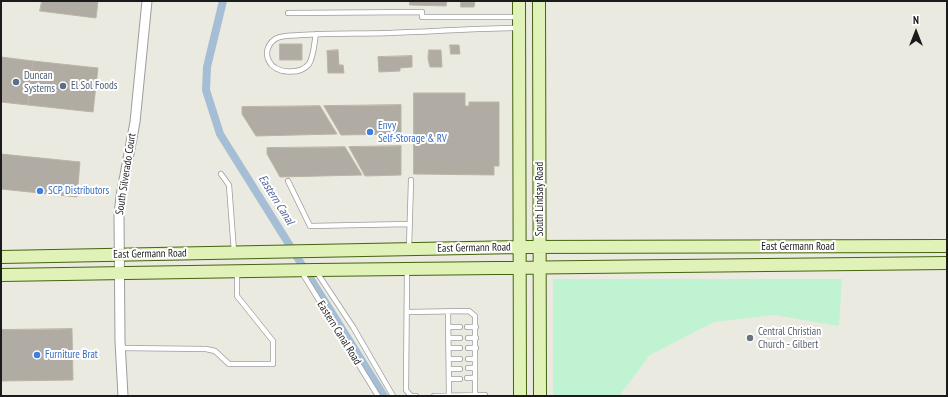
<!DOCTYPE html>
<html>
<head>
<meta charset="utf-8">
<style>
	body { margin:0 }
	#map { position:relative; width:948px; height:397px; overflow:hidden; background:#ebeae1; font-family:"PT Sans Narrow",sans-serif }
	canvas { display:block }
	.frame { position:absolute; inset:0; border:2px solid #1b1b1b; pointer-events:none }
	.north { position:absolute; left:896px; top:12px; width:40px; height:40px; -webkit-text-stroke:3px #fff; paint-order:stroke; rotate:0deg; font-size:11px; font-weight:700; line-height:16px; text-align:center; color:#1b1b1b }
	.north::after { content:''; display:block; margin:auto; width:14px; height:18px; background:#1b1b1b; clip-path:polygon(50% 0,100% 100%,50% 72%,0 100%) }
</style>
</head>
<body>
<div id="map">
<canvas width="948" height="397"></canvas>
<div class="frame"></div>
<div class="north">N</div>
</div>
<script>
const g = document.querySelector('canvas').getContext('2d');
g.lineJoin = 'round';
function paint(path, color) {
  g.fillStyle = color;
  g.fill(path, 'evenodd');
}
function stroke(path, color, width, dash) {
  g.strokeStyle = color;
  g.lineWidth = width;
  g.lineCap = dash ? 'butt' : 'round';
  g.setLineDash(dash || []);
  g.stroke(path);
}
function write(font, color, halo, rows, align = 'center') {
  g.font = font + ' "PT Sans Narrow",sans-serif';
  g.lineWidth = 4;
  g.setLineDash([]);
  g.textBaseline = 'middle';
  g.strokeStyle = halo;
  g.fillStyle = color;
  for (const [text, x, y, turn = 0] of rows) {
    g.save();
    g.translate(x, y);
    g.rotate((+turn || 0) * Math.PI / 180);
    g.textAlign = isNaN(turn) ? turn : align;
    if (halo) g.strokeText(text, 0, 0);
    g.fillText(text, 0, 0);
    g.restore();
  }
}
const park = new Path2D(`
	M 553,279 L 842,279 L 839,326 L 774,315 L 714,322 L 650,355 L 619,396 L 553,396 Z`);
const canal = new Path2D(`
	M 223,1 L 207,67 L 206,90 L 220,134 L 384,396`);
const building = new Path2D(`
	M 42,1 L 98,1 L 96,18 L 40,11 Z
	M 410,1 L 447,1 L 446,6 L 410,5 Z
	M 461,1 L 475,1 L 474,7 L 461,7 Z
	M 280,44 L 302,44 L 302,60 L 280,60 Z
	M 450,45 L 459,45 L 460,54 L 451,54 Z
	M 338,50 L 339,65 L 343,65 L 344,73 L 328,73 L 327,51 Z
	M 429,50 L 441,50 L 442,67 L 430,67 L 428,59 Z
	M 412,56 L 412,67 L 400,68 L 400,71 L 379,72 L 378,57 Z
	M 1,57 L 33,61 L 28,105 L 1,102 Z
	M 33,61 L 98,68 L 93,112 L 28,105 Z
	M 414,93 L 465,93 L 465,106 L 469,106 L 469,102 L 499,102 L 499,166 L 494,166 L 494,175 L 414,174 Z
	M 401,105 L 401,134 L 341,135 L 324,106 Z
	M 320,106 L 337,134 L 256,136 L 242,114 L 242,107 Z
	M 401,146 L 401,175 L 365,176 L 349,147 Z
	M 345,147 L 362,175 L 280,177 L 267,154 L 267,148 Z
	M 1,154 L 80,162 L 77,197 L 1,189 Z
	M 72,329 L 73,380 L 1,381 L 1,330 Z`);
const service = new Path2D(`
	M 288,13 L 422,12 L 422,17 L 517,17
	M 316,34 C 314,43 314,56 309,64 C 300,75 275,74 269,61 C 264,52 269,42 277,38 C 284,35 294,36 301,35 C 331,33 360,34 390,33 C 432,32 475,28 517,28
	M 221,174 L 229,185 L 234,252
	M 288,181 L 310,226 L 409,224
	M 409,248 L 411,180
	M 407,270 L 406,390 L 411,396 L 416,396
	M 301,271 L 378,396
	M 316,271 L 353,327 L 393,396
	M 407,312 L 469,311 L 475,316 L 475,396
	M 448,312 L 449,396
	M 449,327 L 460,327
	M 467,327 L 476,327
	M 449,338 L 460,338
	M 468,338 L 476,338
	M 121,348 L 206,349 L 215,351 L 229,364 L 273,364 L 273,341 L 237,296 L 237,273
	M 449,348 L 460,348
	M 468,348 L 476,348
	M 449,359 L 460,359
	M 468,359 L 475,359
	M 468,368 L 475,368
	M 449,369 L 460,369
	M 467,378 L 475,378
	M 449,379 L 460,379
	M 434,396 L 485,395 L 485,396`);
const minor = new Path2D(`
	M 123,396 L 120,341 L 119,215 L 121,196 L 135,122 L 147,1`);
const secondary = new Path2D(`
	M 519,1 L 520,396
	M 539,1 L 540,396
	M 1,257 L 520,247 L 947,246
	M 1,275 L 315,270 L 947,263`);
const markers = [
	[16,82,4,"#5c6f8a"],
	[63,86,4,"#5c6f8a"],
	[370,132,4,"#3f7fe0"],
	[40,191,4,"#3f7fe0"],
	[750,338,4,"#6b7280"],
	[37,355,4,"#3f7fe0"]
];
const serviceNames = [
	["Duncan",24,76],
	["Systems",24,89],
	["El Sol Foods",71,86]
];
const shopNames = [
	["Envy",378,126],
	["Self-Storage & RV",378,139],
	["SCP Distributors",48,191],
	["Furniture Brat",45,355]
];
const streetNames = [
	["South Silverado Court",126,174,-81],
	["South Lindsay Road",540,199,-90],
	["East Germann Road",798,247],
	["East Germann Road",474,248,-1],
	["East Germann Road",150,254,-1],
	["Eastern Canal Road",339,333,58]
];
const worshipNames = [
	["Central Christian",758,332],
	["Church - Gilbert",758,345]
];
const waterNames = [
	["Eastern Canal",276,200,58]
];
paint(park, '#c0f3d1');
stroke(canal, '#a5bed5', 8);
paint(building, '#b0aca4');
stroke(building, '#bbb4a5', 1);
stroke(service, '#9c9c9c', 6);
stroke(minor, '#9c9c9c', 11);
stroke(secondary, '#45640f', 14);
stroke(service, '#fff', 4.5);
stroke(minor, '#fff', 9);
stroke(secondary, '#e0f2b8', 12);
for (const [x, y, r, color] of markers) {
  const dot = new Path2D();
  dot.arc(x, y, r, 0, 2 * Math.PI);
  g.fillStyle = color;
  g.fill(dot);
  stroke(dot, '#fff', 1.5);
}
write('11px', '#4e5e75', '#fff', serviceNames, 'left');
write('11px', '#366cbe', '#fff', shopNames, 'left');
write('11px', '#1b1b1b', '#fff', streetNames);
write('11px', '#5b616d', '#fff', worshipNames, 'left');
write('italic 12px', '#52659f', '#fff', waterNames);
</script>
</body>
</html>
